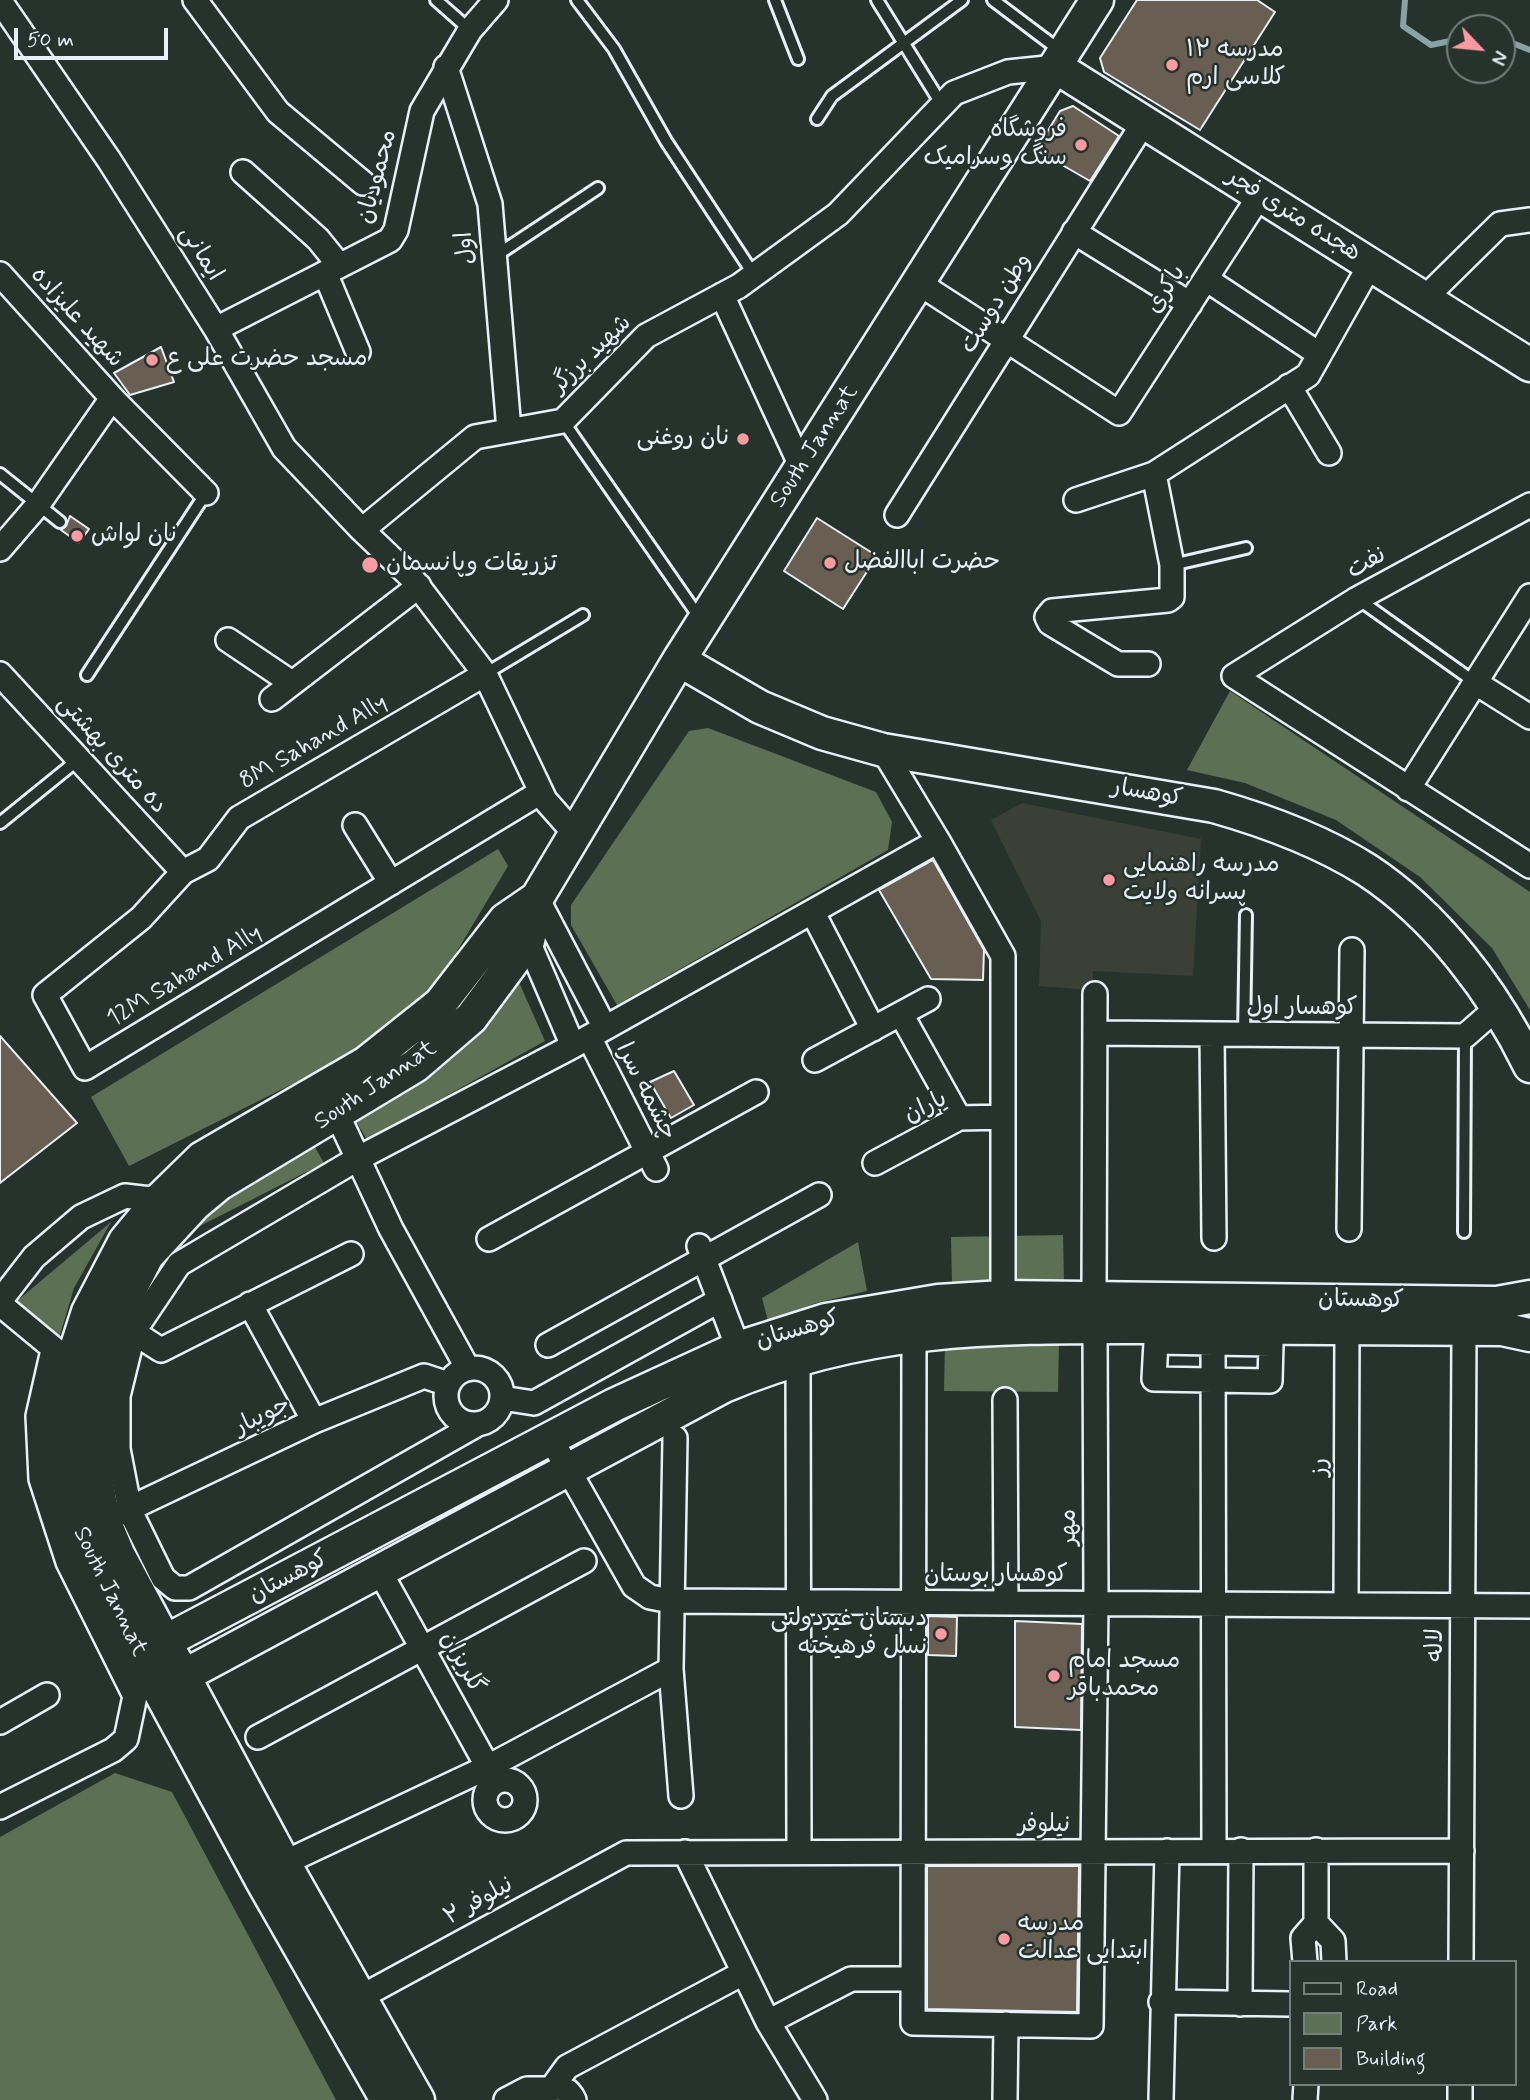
<!DOCTYPE html>
<html>
<head>
<meta charset="utf-8">
<style>
	body { margin:0 }
	#map { position:relative; width:1530px; height:2100px; overflow:hidden; background:#26332d; font-family:Mynerve,sans-serif }
	canvas { display:block }
	.legend { position:absolute; left:1289px; top:1960px; width:228px; height:126px; box-sizing:border-box; background:#26332d; border:2px solid #747f7e; margin:0; padding:9px 12px; list-style:none; font-size:21px; color:#e8f1f8 }
	.legend li { display:flex; align-items:center; gap:14px; height:35px }
	.legend b { width:35px; border:2px solid #747f7e }
	.north { position:absolute; left:1446px; top:14px; width:70px; height:70px; box-sizing:border-box; background:#26332d; border:2px solid #747f7e; border-radius:50%; rotate:116deg; font-size:19px; font-weight:700; line-height:28px; text-align:center; color:#e8f1f8 }
	.north::after { content:''; display:block; margin:auto; width:24px; height:32px; background:#ff9aa2; clip-path:polygon(50% 0,100% 100%,50% 72%,0 100%) }
	.scale { position:absolute; left:14px; top:28px; width:154px; height:32px; box-sizing:border-box; border:4px solid #e8f1f8; border-top:0; padding-left:9px; font-size:21px; line-height:24px; white-space:nowrap; color:#e8f1f8; -webkit-text-stroke:5px #26332d; paint-order:stroke }
</style>
</head>
<body>
<div id="map">
<canvas width="1530" height="2100"></canvas>
<ul class="legend">
<li><b style="height:9px;background:#26332d"></b>Road</li>
<li><b style="height:19px;background:#5c7053"></b>Park</li>
<li><b style="height:19px;background:#685e51"></b>Building</li>
</ul>
<div class="north">N</div>
<div class="scale">50 m</div>
</div>
<script>
const g = document.querySelector('canvas').getContext('2d');
g.lineJoin = 'round';
function paint(path, color) {
  g.fillStyle = color;
  g.fill(path, 'evenodd');
}
function stroke(path, color, width, dash) {
  g.strokeStyle = color;
  g.lineWidth = width;
  g.lineCap = dash ? 'butt' : 'round';
  g.setLineDash(dash || []);
  g.stroke(path);
}
function write(font, color, halo, rows, align = 'center') {
  g.font = font + ' Mynerve,"Playpen Sans Arabic",sans-serif';
  g.lineWidth = 5;
  g.setLineDash([]);
  g.textBaseline = 'middle';
  g.strokeStyle = halo;
  g.fillStyle = color;
  for (const [text, x, y, turn = 0] of rows) {
    g.save();
    g.translate(x, y);
    g.rotate((+turn || 0) * Math.PI / 180);
    g.textAlign = isNaN(turn) ? turn : align;
    if (halo) g.strokeText(text, 0, 0);
    g.fillText(text, 0, 0);
    g.restore();
  }
}
const built = new Path2D(`
	M 1022,803 L 1201,839 L 1193,976 L 1093,971 L 1092,990 L 1039,986 L 1041,921 L 991,820 Z`);
const green = new Path2D(`
	M 1230,691 L 1530,892 L 1530,1010 L 1492,948 L 1420,877 L 1336,820 L 1245,783 L 1187,770 Z
	M 708,728 L 876,792 L 892,822 L 888,850 L 617,1005 L 571,925 L 571,905 L 689,731 Z
	M 498,849 L 508,866 L 438,983 L 360,1050 L 129,1166 L 91,1097 Z
	M 514,971 L 545,1041 L 367,1140 L 356,1121 L 448,1057 Z
	M 312,1142 L 324,1163 L 194,1229 L 191,1220 Z
	M 111,1222 L 74,1288 L 57,1345 L 17,1301 Z
	M 1063,1235 L 1064,1281 L 952,1283 L 951,1237 Z
	M 858,1242 L 867,1291 L 816,1303 L 768,1321 L 762,1298 Z
	M 945,1341 L 1059,1342 L 1058,1392 L 944,1391 Z
	M 115,1773 L 172,1792 L 336,2100 L 0,2100 L 0,1837 Z`);
const stream = new Path2D(`
	M 1405,0 L 1403,26 L 1431,45 L 1460,39
	M 1502,39 L 1530,50`);
const building = new Path2D(`
	M 1137,0 L 1257,0 L 1275,12 L 1200,130 L 1104,72 L 1100,58 Z
	M 1073,106 L 1119,136 L 1090,181 L 1036,150 L 1060,111 Z
	M 161,347 L 174,382 L 130,395 L 114,373 Z
	M 70,516 L 89,529 L 79,543 L 61,530 L 66,526 Z
	M 817,518 L 877,556 L 843,609 L 784,571 Z
	M 933,860 L 984,950 L 983,980 L 931,979 L 879,890 Z
	M 0,1036 L 77,1123 L 0,1183 Z
	M 674,1071 L 694,1105 L 671,1118 L 650,1082 Z
	M 928,1616 L 957,1617 L 956,1656 L 928,1655 Z
	M 1015,1621 L 1082,1624 L 1081,1730 L 1015,1727 Z
	M 927,1866 L 1079,1866 L 1077,2012 L 927,2009 Z`);
const lane = new Path2D(`
	M 436,0 L 470,30
	M 577,0 L 614,49 L 666,141 L 754,275
	M 775,0 L 798,59
	M 877,0 L 942,105
	M 993,0 L 1062,52
	M 817,119 L 832,96 L 962,0
	M 494,257 L 598,188
	M 563,421 L 701,620
	M 0,474 L 60,522
	M 1172,565 L 1246,548
	M 1358,599 L 1476,683
	M 485,674 L 583,615
	M 87,675 L 206,493
	M 0,823 L 79,759
	M 1244,1035 L 1246,915
	M 1464,1232 L 1465,1036`);
const street = new Path2D(`
	M 195,0 L 278,112 L 363,183
	M 0,1 L 109,160 L 216,329 L 284,448 L 362,530
	M 446,67 L 490,204 L 509,430
	M 243,172 L 318,239 L 339,265
	M 1074,232 L 1190,304
	M 325,273 L 358,352
	M 0,274 L 112,398
	M 1206,279 L 1319,354
	M 920,284 L 1119,413 L 1260,195
	M 722,295 L 802,468
	M 1424,299 L 1500,224 L 1530,220
	M 216,329 L 390,240 L 396,230 L 422,111 L 470,30 L 496,0
	M 1289,386 L 1329,453
	M 1076,500 L 1154,474 L 1308,375 L 1370,265
	M 1530,505 L 1357,599 L 1234,676 L 1530,866
	M 897,515 L 1144,122
	M 0,549 L 37,506 L 112,398 L 206,493
	M 228,640 L 292,683
	M 1148,664 L 1118,664 L 1050,623 L 1047,617 L 1052,611 L 1168,600 L 1172,597 L 1172,565 L 1154,474
	M 0,674 L 183,872
	M 485,674 L 239,818 L 208,859 L 183,872 L 141,918 L 45,995 L 85,1068 L 541,792
	M 1476,683 L 1530,717
	M 272,699 L 419,586
	M 1408,789 L 1530,596
	M 355,825 L 391,883
	M 576,835 L 545,800 L 485,674 L 411,577 L 362,530 L 475,437 L 563,421 L 646,336 L 739,286 L 838,214 L 954,93 L 1008,72 L 1056,67
	M 938,841 L 1003,956 L 1003,1297
	M 537,898 L 605,1028
	M 813,913 L 873,1029
	M 528,941 L 573,1046
	M 901,1014 L 959,1118
	M 1095,1033 L 1465,1036 L 1498,1007
	M 1212,1034 L 1214,1238
	M 589,1037 L 656,1169
	M 815,1060 L 928,999
	M 337,1114 L 391,1229 L 468,1369
	M 875,1163 L 959,1118 L 1003,1117
	M 1349,1229 L 1352,950
	M 489,1239 L 756,1092
	M 699,1246 L 738,1348
	M 1094,1297 L 1095,994
	M 0,1301 L 34,1257 L 81,1217 L 125,1196 L 159,1200
	M 0,1304 L 64,1357
	M 250,1304 L 314,1421
	M 122,1325 L 161,1350 L 351,1254
	M 1213,1327 L 1214,1850
	M 914,1335 L 913,2023 L 1091,2026 L 1096,1603 L 1095,1327
	M 1156,1342 L 1271,1344 L 1270,1381 L 1154,1379 Z
	M 548,1345 L 819,1195
	M 798,1359 L 799,1851
	M446 1396a28 28 0 1 1 56 0a28 28 0 1 1-56 0Z
	M 502,1398 L 534,1403 L 720,1300
	M 1005,1400 L 1006,1603
	M 476,1425 L 189,1588 L 175,1588 L 163,1578 L 130,1511 L 118,1449 L 118,1396 L 134,1331 L 179,1264 L 357,1159 L 573,1046 L 938,841 L 883,750
	M 675,1438 L 671,1669 L 681,1796
	M 551,1439 L 634,1586 L 650,1597 L 671,1601 L 1530,1606
	M 118,1514 L 314,1421 L 424,1376 L 448,1384
	M 379,1570 L 496,1782
	M 1346,1605 L 1347,1328
	M 0,1722 L 47,1695
	M 258,1737 L 584,1561
	M485 1800a20 20 0 1 1 40 0a20 20 0 1 1-40 0Z
	M 0,1807 L 113,1750 L 126,1739 L 135,1696 L 68,1562 L 41,1479 L 38,1416 L 53,1350
	M 685,1852 L 768,2022 L 815,2100
	M 284,1863 L 488,1767 L 671,1669
	M 1316,1923 L 1333,1941 L 1334,1962
	M 1305,1962 L 1303,1938 L 1316,1923 L 1316,1850
	M 1461,1962 L 1464,1329
	M 359,1998 L 626,1853 L 1462,1851
	M 1161,2002 L 1290,2004
	M 1240,2004 L 1241,1850
	M 768,2022 L 851,1979 L 913,1979
	M 545,2096 L 551,2089 C 563,2087 569,2089 574,2100
	M 506,2100 L 527,2089 L 551,2089 L 567,2067 L 743,1973
	M 1005,2100 L 1006,2024
	M 1161,2100 L 1167,1851
	M 1305,2100 L 1306,2084
	M 1460,2100 L 1460,2084`);
const secondary = new Path2D(`
	M 1056,67 L 1530,365
	M 679,660 L 760,707 L 822,733 L 883,750 L 1214,806 C 1267,821 1321,841 1367,870 C 1437,916 1494,992 1530,1066
	M 145,1652 L 614,1405 L 738,1348 L 826,1320 L 938,1301 L 1003,1297 L 1497,1303 L 1530,1297
	M 165,1686 L 724,1386 C 870,1324 1003,1327 1157,1327 C 1272,1327 1387,1329 1502,1329 L 1530,1335
	M 387,2100 L 261,1879 L 93,1568 L 72,1515 L 61,1447 L 72,1362 L 88,1312 L 125,1241 L 159,1200 L 202,1158 L 366,1063 L 440,1004 L 505,920 L 537,898
	M 418,2100 L 284,1863 L 118,1554 L 103,1518 L 91,1446 L 97,1377 L 114,1321 L 147,1256 L 195,1204 L 219,1184 L 415,1066 L 471,1018 L 528,941 L 537,898 L 679,660 L 1097,0`);
const markers = [
	[1172,65,7,"#ff9aa2"],
	[1081,145,7,"#ff9aa2"],
	[152,360,7,"#ff9aa2"],
	[743,439,7,"#ff9aa2"],
	[77,536,7,"#ff9aa2"],
	[830,563,7,"#ff9aa2"],
	[370,565,9,"#ff9aa2"],
	[1109,880,7,"#ff9aa2"],
	[941,1634,7,"#ff9aa2"],
	[1054,1676,7,"#ff9aa2"],
	[1004,1939,7,"#ff9aa2"]
];
const poiNames = [
	["مدرسه ۱۲",1186,51],
	["کلاسی ارم",1186,79],
	["فروشگاه",1067,131,"right"],
	["سنگ وسرامیک",1067,159,"right"],
	["مسجد حضرت علی ع",166,360],
	["نان روغنی",729,439,"right"],
	["نان لواش",91,536],
	["حضرت اباالفضل",844,563],
	["تزریقات وپانسمان",386,565],
	["مدرسه راهنمایی",1123,866],
	["پسرانه ولایت",1123,894],
	["دبستان غیردولتی",927,1620,"right"],
	["نسل فرهیخته",927,1648,"right"],
	["مسجد امام",1068,1662],
	["محمدباقر",1068,1690],
	["مدرسه",1018,1925],
	["ابتدایی عدالت",1018,1953]
];
const streetNames = [
	["محمودیان",378,177,-75],
	["هجده متری فجر",1293,216,32],
	["اول",467,248,-95],
	["ایمانی",200,254,58],
	["باکری",1167,290,-57],
	["وطن دوست",997,304,-58],
	["شهید علیزاده",76,318,48],
	["شهید برزگر",592,355,-44],
	["South Jannat",815,447,-57],
	["نفت",1367,564,-29],
	["8M Sahand Ally",314,743,-30],
	["ده متری بهشتی",111,755,48],
	["کوهسار",1147,794,10],
	["12M Sahand Ally",185,977,-31],
	["کوهسار اول",1302,1009],
	["South Jannat",376,1086,-34],
	["چشمه‌ سرا",645,1092,63],
	["یاران",926,1108,-25],
	["کوهستان",1361,1301,1],
	["کوهستان",798,1331,-16],
	["جویبار",263,1417,-26],
	["رز",1321,1467,-90],
	["مهر",1070,1527,-90],
	["کوهسار بوستان",996,1576],
	["کوهستان",289,1578,-28],
	["South Jannat",109,1592,64],
	["لاله",1437,1645,-90],
	["گلریزان",461,1663,61],
	["نیلوفر",1044,1826],
	["نیلوفر ۲",479,1902,-29]
];
paint(built, '#3a4038');
paint(green, '#5c7053');
stroke(stream, '#89a2a6', 6);
paint(building, '#685e51');
stroke(building, '#e8f1f8', 2);
stroke(lane, '#e8f1f8', 16);
stroke(street, '#e8f1f8', 28);
stroke(secondary, '#e8f1f8', 37);
stroke(lane, '#26332d', 10);
stroke(street, '#26332d', 23);
stroke(secondary, '#26332d', 32);
for (const [x, y, r, color] of markers) {
  const dot = new Path2D();
  dot.arc(x, y, r, 0, 2 * Math.PI);
  g.fillStyle = color;
  g.fill(dot);
  stroke(dot, '#26332d', 2.5);
}
write('24px', '#e8f1f8', '#26332d', poiNames, 'left');
write('24px', '#e8f1f8', '#26332d', streetNames);
</script>
</body>
</html>
